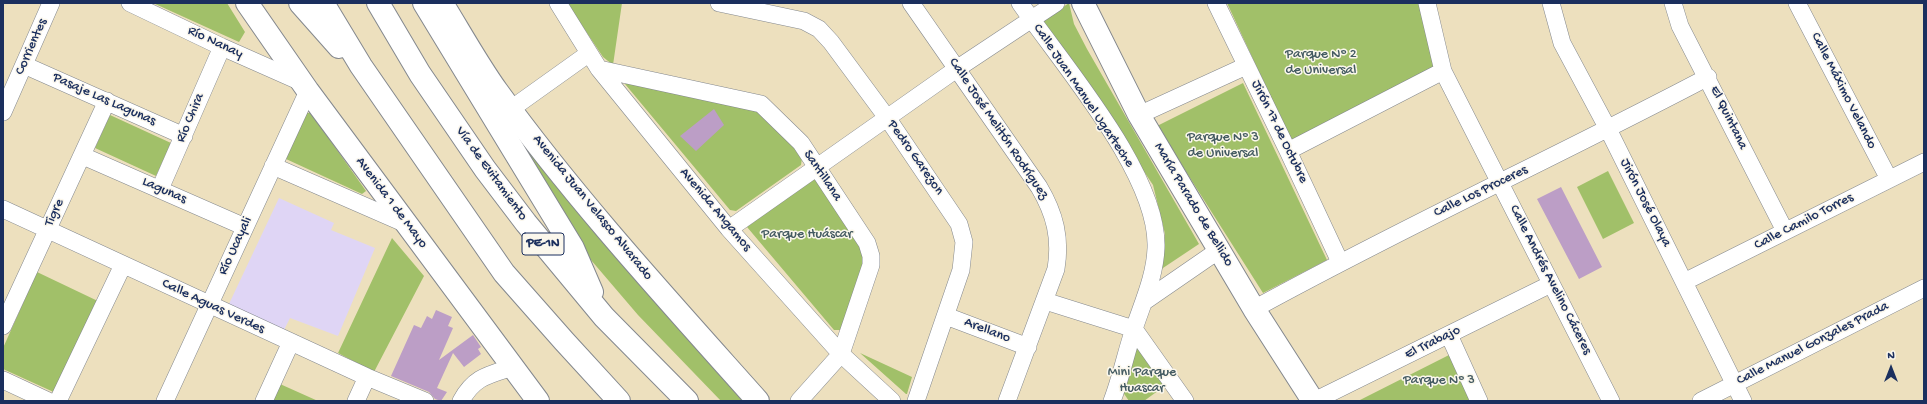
<!DOCTYPE html>
<html>
<head>
<meta charset="utf-8">
<style>
	body { margin:0 }
	#map { position:relative; width:1927px; height:404px; overflow:hidden; background:#ede0be; font-family:"Gochi Hand",sans-serif }
	canvas { display:block }
	.frame { position:absolute; inset:0; border:4px solid #1b2f5e; pointer-events:none }
	.north { position:absolute; left:1871px; top:348px; width:40px; height:40px; -webkit-text-stroke:3px #fbf7ec; paint-order:stroke; rotate:0deg; font-size:11px; font-weight:700; line-height:16px; text-align:center; color:#1b2f5e }
	.north::after { content:''; display:block; margin:auto; width:14px; height:18px; background:#1b2f5e; clip-path:polygon(50% 0,100% 100%,50% 72%,0 100%) }
</style>
</head>
<body>
<div id="map">
<canvas width="1927" height="404"></canvas>
<div class="frame"></div>
<div class="north">N</div>
</div>
<script>
const g = document.querySelector('canvas').getContext('2d');
g.lineJoin = 'round';
function paint(path, color) {
  g.fillStyle = color;
  g.fill(path, 'evenodd');
}
function stroke(path, color, width, dash) {
  g.strokeStyle = color;
  g.lineWidth = width;
  g.lineCap = dash ? 'butt' : 'round';
  g.setLineDash(dash || []);
  g.stroke(path);
}
function write(font, color, halo, rows, align = 'center') {
  g.font = font + ' "Gochi Hand",sans-serif';
  g.lineWidth = 3;
  g.setLineDash([]);
  g.textBaseline = 'middle';
  g.strokeStyle = halo;
  g.fillStyle = color;
  for (const [text, x, y, turn = 0] of rows) {
    g.save();
    g.translate(x, y);
    g.rotate((+turn || 0) * Math.PI / 180);
    g.textAlign = isNaN(turn) ? turn : align;
    if (halo) g.strokeText(text, 0, 0);
    g.fillText(text, 0, 0);
    g.restore();
  }
}
const built = new Path2D(`
	M 279,198 L 334,223 L 331,230 L 375,248 L 338,336 L 290,318 L 283,332 L 228,306 Z`);
const green = new Path2D(`
	M 153,3 L 227,3 L 245,32 L 239,42 Z
	M 567,3 L 622,3 L 613,65 L 603,57 Z
	M 1069,3 L 1074,24 L 1087,49 L 1199,244 L 1160,270 L 1165,234 L 1153,185 L 1043,21 Z
	M 1227,3 L 1421,3 L 1436,72 L 1293,145 Z
	M 625,80 L 766,113 L 802,158 L 801,165 L 736,211 L 730,210 L 625,84 Z
	M 1243,83 L 1327,260 L 1263,293 L 1157,126 Z
	M 305,113 L 311,113 L 366,191 L 362,194 L 286,159 Z
	M 110,115 L 171,143 L 156,176 L 95,148 Z
	M 514,125 L 746,401 L 721,401 L 638,315 L 585,253 L 539,187 Z
	M 1608,171 L 1634,223 L 1603,239 L 1577,187 Z
	M 816,176 L 866,257 L 841,330 L 834,330 L 747,227 Z
	M 392,238 L 424,276 L 374,372 L 338,353 Z
	M 37,272 L 102,303 L 58,394 L 3,369 L 3,348 Z
	M 1137,347 L 1166,385 L 1144,401 L 1129,401 L 1120,388 Z
	M 860,353 L 912,377 L 907,394 L 906,394 Z
	M 1449,355 L 1471,401 L 1358,401 Z
	M 280,384 L 318,401 L 273,401 Z`);
const building = new Path2D(`
	M 714,109 L 724,125 L 696,151 L 680,136 Z
	M 1561,187 L 1602,267 L 1579,279 L 1537,199 Z
	M 436,310 L 452,317 L 448,326 L 453,328 L 439,360 L 473,335 L 481,347 L 478,349 L 481,354 L 464,367 L 453,353 L 437,388 L 447,392 L 441,401 L 435,399 L 429,392 L 391,376 L 414,325 L 421,328 L 427,316 L 432,319 Z`);
const street = new Path2D(`
	M 130,3 L 222,47 L 301,82
	M 558,3 L 599,69 L 729,229 L 841,354 L 892,401
	M 719,3 L 804,21 L 819,29 L 831,42 L 888,119 L 959,224 L 964,242 L 961,270 L 916,401
	M 911,3 L 1039,187 C 1055,214 1061,238 1056,269 L 1007,401
	M 1020,3 C 1061,63 1159,174 1156,248 C 1155,276 1143,302 1134,329 C 1126,352 1121,378 1112,401
	M 1216,3 L 1288,151 L 1340,262
	M 1427,3 L 1443,71 L 1611,401
	M 1551,3 L 1562,43 L 1608,129 L 1743,401
	M 1673,3 L 1680,26 L 1785,231
	M 1797,3 L 1889,179
	M 24,65 L 184,136
	M 599,69 L 761,104 L 801,143 L 867,243 L 871,256 L 871,265 L 841,354 L 799,401
	M 511,109 L 588,54
	M 3,112 L 51,3
	M 1139,115 L 1246,66
	M 1288,151 L 1443,71
	M 83,156 L 245,227
	M 273,166 L 406,224
	M 160,189 L 222,47
	M 3,209 L 367,377 L 425,401
	M 729,229 L 958,68 L 1056,3
	M 1684,282 L 1924,162
	M 1045,301 L 1134,329 L 1185,401
	M 1145,301 L 1219,250
	M 1254,309 C 1403,227 1558,156 1708,77
	M 946,316 L 1028,347
	M 3,326 L 107,101
	M 1449,335 L 1479,401
	M 3,380 L 48,401
	M 58,401 L 123,265
	M 165,401 L 308,91
	M 264,401 L 291,342
	M 356,401 L 367,377
	M 461,401 C 474,377 488,375 513,367
	M 1314,401 L 1551,284
	M 1701,401 L 1924,288`);
const secondary = new Path2D(`
	M 247,3 L 308,91 L 538,401
	M 442,3 C 460,32 477,63 497,91 C 576,200 668,300 758,401
	M 1083,3 L 1139,115 L 1254,309 L 1313,401`);
const highway = new Path2D(`
	M 300,3 L 339,47
	M 323,3 L 361,66 L 504,273 L 564,341 L 619,401
	M 378,3 L 420,74 L 485,169 L 526,223 L 604,317 L 687,401
	M 424,3 L 573,248 L 592,292`);
const shields = [
	[543,244,42]
];
const shieldNames = [
	["PE-1N",543,244]
];
const streetNames = [
	["Río Nanay",215,43,25],
	["Corrientes",32,47,-66],
	["Calle Máximo Velando",1843,91,63],
	["Calle Juan Manuel Ugarteche",1083,96,56],
	["Pasaje Las Lagunas",104,100,24],
	["Río Chira",191,118,-67],
	["El Quintana",1728,118,64],
	["Calle José Melitón Rodríguez",998,129,56],
	["Jirón 17 de Octubre",1279,132,64],
	["Pedro Garezon",915,158,55],
	["Vía de Evitamiento",491,174,54],
	["Santillana",822,176,56],
	["Lagunas",164,191,24],
	["Calle Los Proceres",1481,192,-26],
	["Avenida 1 de Mayo",391,203,53],
	["Jirón José Olaya",1645,203,63],
	["María Parado de Bellido",1193,205,59],
	["Avenida Juan Velasco Alvarado",592,208,51],
	["Avenida Angamos",715,210,50],
	["Tigre",55,213,-65],
	["Calle Camilo Torres",1804,222,-27],
	["Río Ucayali",236,246,-65],
	["Calle Andrés Avelino Cáceres",1550,280,63],
	["Calle Aguas Verdes",213,307,25],
	["Arellano",987,331,21],
	["El Trabajo",1433,343,-26],
	["Calle Manuel Gonzales Prada",1813,344,-27]
];
const parkNames = [
	["Parque Nº 2",1321,55],
	["de Universal",1321,71],
	["Parque Nº 3",1223,138],
	["de Universal",1223,154],
	["Parque Huáscar",807,235],
	["Mini Parque",1142,373],
	["Huascar",1142,389],
	["Parque Nº 3",1439,381]
];
paint(built, '#dfd5f5');
paint(green, '#a1c069');
paint(building, '#bc9ec6');
stroke(street, '#84888e', 18);
stroke(secondary, '#84888e', 24);
stroke(highway, '#84888e', 24);
stroke(street, '#fff', 17);
stroke(secondary, '#fff', 22);
stroke(highway, '#fff', 22);
for (const [x, y, w] of shields) {
  const box = new Path2D();
  box.roundRect(x - w / 2, y - 11, w, 22, 3);
  g.fillStyle = '#fbf7ec';
  g.fill(box);
  stroke(box, '#1b2f5e', 1);
}
write('bold 13px', '#1b2f5e', null, shieldNames);
write('14px', '#1b2f5e', '#fbf7ec', streetNames);
write('14px', '#435a61', '#fbf7ec', parkNames);
</script>
</body>
</html>
